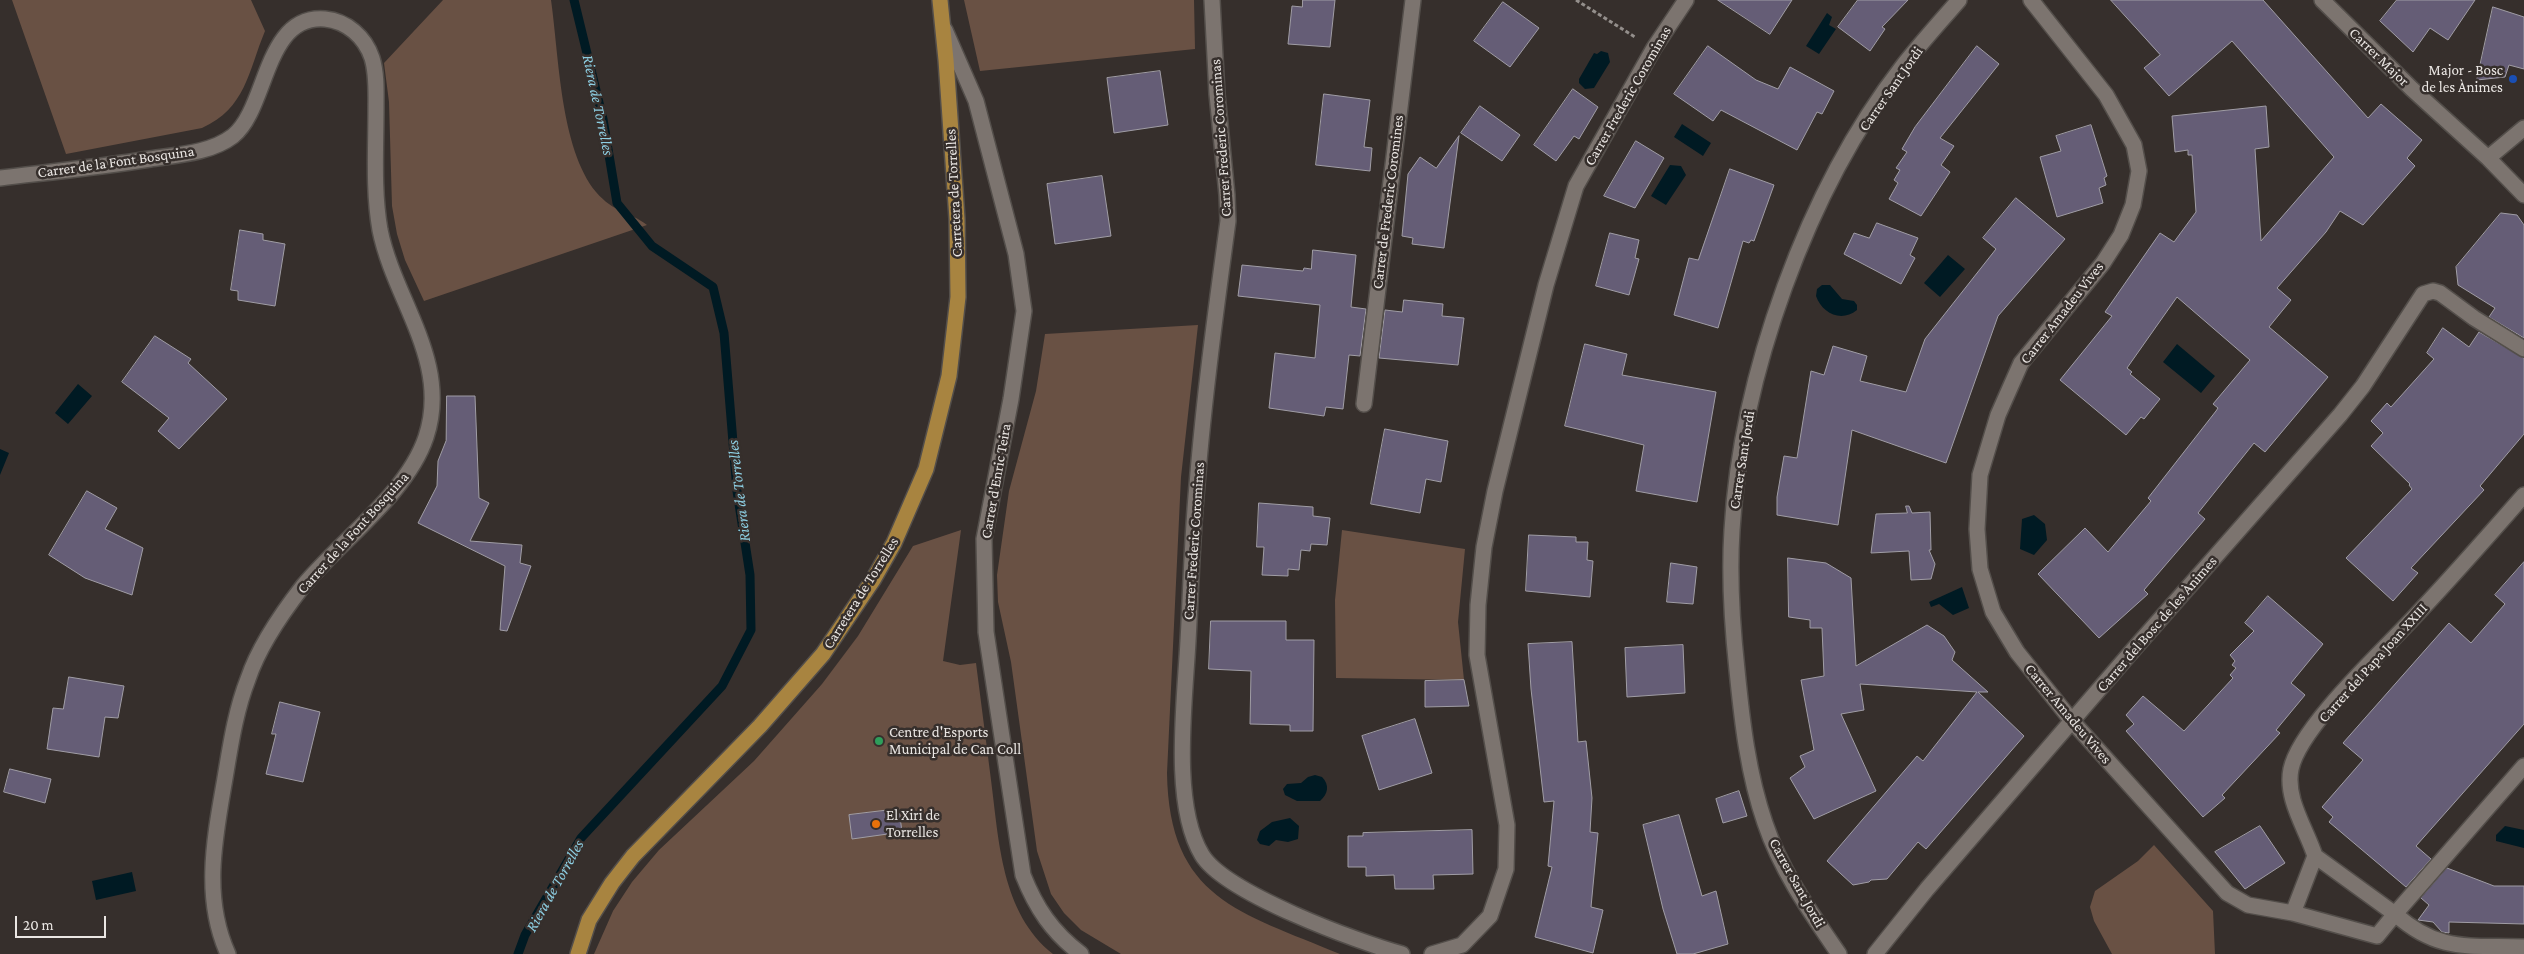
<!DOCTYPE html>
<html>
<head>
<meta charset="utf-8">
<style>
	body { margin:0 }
	#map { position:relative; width:2524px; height:954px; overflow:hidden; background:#362f2c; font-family:"Crimson Pro",serif }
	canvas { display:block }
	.scale { position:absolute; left:15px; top:916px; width:91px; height:22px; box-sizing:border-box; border:2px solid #eae6e3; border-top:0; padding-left:6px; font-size:15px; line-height:18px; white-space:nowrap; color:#eae6e3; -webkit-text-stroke:4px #362f2c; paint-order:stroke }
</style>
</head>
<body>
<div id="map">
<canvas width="2524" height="954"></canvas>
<div class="scale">20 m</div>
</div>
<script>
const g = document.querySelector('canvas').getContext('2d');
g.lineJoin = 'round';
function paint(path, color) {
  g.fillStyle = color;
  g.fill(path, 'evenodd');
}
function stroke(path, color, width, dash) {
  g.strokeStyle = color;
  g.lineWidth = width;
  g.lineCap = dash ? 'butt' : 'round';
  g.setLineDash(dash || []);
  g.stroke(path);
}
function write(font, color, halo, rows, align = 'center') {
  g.font = font + ' "Crimson Pro",serif';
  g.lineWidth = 5;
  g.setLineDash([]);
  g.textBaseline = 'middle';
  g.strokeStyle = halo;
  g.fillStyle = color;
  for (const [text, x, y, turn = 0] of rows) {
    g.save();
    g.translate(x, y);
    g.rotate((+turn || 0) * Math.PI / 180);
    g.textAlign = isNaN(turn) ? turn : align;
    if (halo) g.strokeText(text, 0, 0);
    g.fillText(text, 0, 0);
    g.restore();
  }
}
const green = new Path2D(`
	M 12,0 L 251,0 L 265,31 C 248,72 246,108 202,128 L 66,154 Z
	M 443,0 L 551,0 C 559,55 560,148 596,192 C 614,213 629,211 647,225 L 424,301 L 405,260 L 397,234 L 392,206 L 389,102 L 384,63 Z
	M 964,0 L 1194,0 L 1195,49 L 980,71 Z
	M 1198,325 L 1181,477 L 1167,773 C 1169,899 1240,912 1340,954 L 1121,954 L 1081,930 L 1064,913 L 1051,894 L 1037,851 L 1011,662 L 998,602 L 997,575 L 1009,491 L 1036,391 L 1045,334 Z
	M 961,530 L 943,661 L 960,665 L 976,663 C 981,702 986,741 991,780 C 999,840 1001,913 1053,954 L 594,954 L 613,911 L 632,882 L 659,850 L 754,761 L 822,684 L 858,636 L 913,546 Z
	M 1342,530 L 1465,549 L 1458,622 L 1464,680 L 1336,678 L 1335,600 Z
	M 2154,845 L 2213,911 L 2215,954 L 2112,954 L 2094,921 L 2090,907 L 2095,891 L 2138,861 Z`);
const water = new Path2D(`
	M 1827,13 L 1832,17 L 1829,25 L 1836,29 L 1819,54 L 1806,46 Z
	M 1601,51 L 1608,53 L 1610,62 L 1594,88 L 1585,89 L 1579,83 L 1579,79 L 1594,53 L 1597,54 Z
	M 1682,124 L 1711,143 L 1703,156 L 1674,137 Z
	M 1670,165 L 1681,166 L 1686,175 L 1666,205 L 1651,196 Z
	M 1948,255 L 1965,269 L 1940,297 L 1924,283 Z
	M 1822,285 L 1830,285 L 1842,299 L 1854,301 L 1857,305 L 1857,310 C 1841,323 1822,313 1816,296 L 1817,289 Z
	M 2177,344 L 2215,376 L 2201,393 L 2163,362 Z
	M 78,384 L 92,396 L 68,424 L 55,413 Z
	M 0,449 L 9,453 L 0,475 Z
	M 2034,515 L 2045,524 L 2047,540 L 2034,555 L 2020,549 L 2022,519 Z
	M 1962,587 L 1969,608 L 1953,615 L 1939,604 L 1931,607 L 1929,602 Z
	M 1315,775 L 1322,777 C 1330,785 1328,794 1320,801 L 1297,801 L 1285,795 L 1283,789 L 1287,784 L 1301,783 L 1308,777 Z
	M 1290,818 L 1299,826 L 1298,839 L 1288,842 L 1276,840 L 1269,846 L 1260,844 L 1257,840 L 1260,831 L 1272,822 Z
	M 2505,826 L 2524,830 L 2524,848 L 2496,841 L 2496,835 Z
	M 132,872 L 136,891 L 96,900 L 92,881 Z`);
const stream = new Path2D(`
	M 518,954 L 525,935 L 581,838 L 722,686 L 751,630 L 750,575 L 737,491 L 724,333 L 713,287 L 652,246 L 617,203 L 603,119 L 574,0`);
const building = new Path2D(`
	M 1303,0 L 1335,0 L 1330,47 L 1288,44 L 1292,6 L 1302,7 Z
	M 1718,0 L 1792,0 L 1770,34 Z
	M 1858,0 L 1908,0 L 1882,27 L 1885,29 L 1870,51 L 1838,27 Z
	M 2111,0 L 2263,0 L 2368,118 L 2381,104 L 2422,140 L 2407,158 L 2415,166 L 2363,225 L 2340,211 L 2326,232 L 2277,288 L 2291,300 L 2269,327 L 2328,377 L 2265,452 L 2254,443 L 2198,513 L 2205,519 L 2144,590 L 2148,594 L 2099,638 L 2038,574 L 2085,528 L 2108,552 L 2151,501 L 2148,498 L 2216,411 L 2218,408 L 2213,404 L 2250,360 L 2177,297 L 2127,368 L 2132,372 L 2130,374 L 2160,399 L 2144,419 L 2141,417 L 2126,435 L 2060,380 L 2112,316 L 2105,312 L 2160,233 L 2174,242 L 2196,212 L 2192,155 L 2188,155 L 2188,150 L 2175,152 L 2172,116 L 2266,106 L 2269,147 L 2255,149 L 2261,241 L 2334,157 L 2232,41 L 2169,96 L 2144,68 L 2160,55 Z
	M 2397,0 L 2475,0 L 2448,40 L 2430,28 L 2413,52 L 2380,21 Z
	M 1503,2 L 1539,28 L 1510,67 L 1474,41 Z
	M 2493,7 L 2524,17 L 2524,69 L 2509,65 L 2505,77 L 2477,80 Z
	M 1708,46 L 1756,80 L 1778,89 L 1790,67 L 1834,91 L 1822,114 L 1817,112 L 1797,150 L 1721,110 L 1713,121 L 1674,94 Z
	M 1977,46 L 1999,64 L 1940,138 L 1954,146 L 1941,165 L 1950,172 L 1921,216 L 1889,199 L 1898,183 L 1894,180 L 1900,170 L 1896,168 L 1907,152 L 1902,149 L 1915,127 Z
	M 1160,71 L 1168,125 L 1114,133 L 1107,78 Z
	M 1573,89 L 1598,107 L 1579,139 L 1574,136 L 1556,161 L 1534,145 Z
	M 1324,94 L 1370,100 L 1364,147 L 1372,148 L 1370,171 L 1316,165 Z
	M 1480,106 L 1520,135 L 1502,161 L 1461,133 Z
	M 2091,125 L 2107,176 L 2104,178 L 2106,185 L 2099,188 L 2103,203 L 2057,217 L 2040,157 L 2061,151 L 2056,136 Z
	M 1459,136 L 1444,248 L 1412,244 L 1413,238 L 1402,236 L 1408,174 L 1420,157 L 1436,168 Z
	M 1636,141 L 1664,158 L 1635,208 L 1604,196 Z
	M 1730,169 L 1774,185 L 1754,241 L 1751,240 L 1749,243 L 1743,241 L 1718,328 L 1674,315 L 1689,258 L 1698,260 Z
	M 1102,176 L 1111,236 L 1055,244 L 1047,184 Z
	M 2016,198 L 2065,239 L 1998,316 L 1946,463 L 1852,430 L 1838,525 L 1777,515 L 1777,497 L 1784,456 L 1797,458 L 1811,371 L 1824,375 L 1833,346 L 1867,356 L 1860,381 L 1906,392 L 1925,339 L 1996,249 L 1983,238 Z
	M 2501,213 L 2517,215 L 2524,225 L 2524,338 L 2489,317 L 2495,308 L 2458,285 L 2456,267 Z
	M 1877,223 L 1918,238 L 1910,255 L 1915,258 L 1901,284 L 1844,254 L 1854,233 L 1869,238 Z
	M 240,230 L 263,234 L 263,240 L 285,244 L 275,306 L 238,300 L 238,291 L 231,290 Z
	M 1610,233 L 1639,240 L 1635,258 L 1639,259 L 1629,295 L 1596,286 Z
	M 1313,250 L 1356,255 L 1351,307 L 1366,309 L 1360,356 L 1349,355 L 1343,409 L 1326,407 L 1324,416 L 1269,408 L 1275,353 L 1315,358 L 1320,305 L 1238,296 L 1242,265 L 1303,271 L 1304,268 L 1311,269 Z
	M 1404,300 L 1443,304 L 1442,316 L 1464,318 L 1458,365 L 1379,358 L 1385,310 L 1402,312 Z
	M 2443,328 L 2469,347 L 2479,332 L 2524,358 L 2524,434 L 2480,486 L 2484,490 L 2411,568 L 2418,573 L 2393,601 L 2346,558 L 2412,489 L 2409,485 L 2410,484 L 2371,446 L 2383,433 L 2371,421 L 2387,403 L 2391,407 L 2434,359 L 2427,353 Z
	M 155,336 L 191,359 L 188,363 L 227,399 L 179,449 L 158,431 L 169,418 L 122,382 Z
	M 1585,344 L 1627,354 L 1622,375 L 1716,392 L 1697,502 L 1636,491 L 1644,445 L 1565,426 Z
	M 447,396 L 475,396 L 479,498 L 489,503 L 470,541 L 522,545 L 520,563 L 531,566 L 507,631 L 500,630 L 505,566 L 418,523 L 437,486 L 438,461 L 446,441 Z
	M 1385,429 L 1448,441 L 1441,482 L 1426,479 L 1420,513 L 1371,504 Z
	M 87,491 L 117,508 L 105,529 L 143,548 L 132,595 L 85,578 L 49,555 Z
	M 1259,503 L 1313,507 L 1313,516 L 1330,518 L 1327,545 L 1311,544 L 1310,551 L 1301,550 L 1299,570 L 1288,569 L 1288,576 L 1262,575 L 1264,547 L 1257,547 Z
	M 1906,506 L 1909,506 L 1912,513 L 1930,512 L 1931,550 L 1929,550 L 1935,564 L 1931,579 L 1911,580 L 1909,551 L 1871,553 L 1876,514 L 1907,513 Z
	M 1529,535 L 1576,537 L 1576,542 L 1588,542 L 1587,560 L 1593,561 L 1590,597 L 1526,591 Z
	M 1788,558 L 1826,563 L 1851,578 L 1856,666 L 1927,625 L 1944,636 L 1955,652 L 1952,660 L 1988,692 L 1978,692 L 2024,736 L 1926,849 L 1918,842 L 1887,879 L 1871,880 L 1869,882 L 1853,885 L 1827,861 L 1917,756 L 1923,761 L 1977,692 L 1860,684 L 1864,710 L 1841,714 L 1876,791 L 1814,819 L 1790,778 L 1805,767 L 1800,756 L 1814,750 L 1801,680 L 1824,676 L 1822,628 L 1810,628 L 1810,620 L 1789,617 Z
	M 2524,562 L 2524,724 L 2416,846 L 2431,859 L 2406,887 L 2329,822 L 2333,817 L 2322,807 L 2363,760 L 2343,743 L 2449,623 L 2471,643 L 2505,604 L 2495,595 Z
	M 1671,563 L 1697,567 L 1693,604 L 1667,602 Z
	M 2268,596 L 2323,644 L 2291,683 L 2305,695 L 2276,730 L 2280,733 L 2222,795 L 2225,798 L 2203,817 L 2126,731 L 2134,724 L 2126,715 L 2143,696 L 2184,731 L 2233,678 L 2230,675 L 2236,668 L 2232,665 L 2235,661 L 2230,655 L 2254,631 L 2245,623 Z
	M 1211,621 L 1286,621 L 1286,640 L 1314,640 L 1313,731 L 1290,731 L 1290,725 L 1250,724 L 1251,671 L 1209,669 Z
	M 1572,642 L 1578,742 L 1586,741 L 1592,798 L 1590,832 L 1598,833 L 1591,907 L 1603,910 L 1593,953 L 1535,937 L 1552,867 L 1548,866 L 1554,801 L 1544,802 L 1531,689 L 1528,644 Z
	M 1683,645 L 1685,693 L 1627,697 L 1625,648 Z
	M 69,677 L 124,686 L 118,718 L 105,717 L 99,757 L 47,749 L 53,708 L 63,709 Z
	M 1464,680 L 1469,706 L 1425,707 L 1425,681 Z
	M 280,702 L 320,712 L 303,782 L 266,774 L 276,734 L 272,734 Z
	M 1415,719 L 1432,773 L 1379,790 L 1362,736 Z
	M 10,769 L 51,779 L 45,803 L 4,792 Z
	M 1739,791 L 1747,816 L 1723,823 L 1716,799 Z
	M 899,809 L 902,832 L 852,839 L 849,815 Z
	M 1679,815 L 1702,896 L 1716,891 L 1728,944 L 1693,954 L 1677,954 L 1663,909 L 1643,825 Z
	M 2260,826 L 2285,863 L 2245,889 L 2215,852 Z
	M 1472,830 L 1473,874 L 1433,875 L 1434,889 L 1395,889 L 1394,875 L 1366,876 L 1366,867 L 1348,867 L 1348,836 L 1363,836 L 1363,833 Z
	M 2447,868 L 2494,886 L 2524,886 L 2524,924 L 2449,922 L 2449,933 L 2442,932 L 2433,922 L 2418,920 L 2429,905 L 2421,898 Z`);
const path = new Path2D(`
	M 1576,0 L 1635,37`);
const street = new Path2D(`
	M 1212,0 L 1217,94 L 1227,195 L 1228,221 C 1216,309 1204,397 1197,485 C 1192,536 1191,589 1188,641 C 1185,700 1171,804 1202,855 C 1225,893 1358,942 1402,954
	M 2031,0 L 2106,95 L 2134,145 L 2139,171 L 2133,205 L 2121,235 L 2103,263 L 2021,363 L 1998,415 L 1980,475 L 1977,529 L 1980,569 L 1993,612 L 2017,652 L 2072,721 L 2227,893 L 2248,905 L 2293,913
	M 2322,0 L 2412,89 L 2488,158 L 2524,195
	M 945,30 L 976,101 L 1016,254 L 1024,311 L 1011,399 L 984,539 L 986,632 L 1023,875 C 1036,908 1052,932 1081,954
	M 2488,158 L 2524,128
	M 0,178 C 50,172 100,167 150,159 C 177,155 211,153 233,136 C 268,108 264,14 325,19 C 347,21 365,37 372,58 C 377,74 376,92 376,108 C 376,149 373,190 380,230 C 394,300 451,362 426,437 C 407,494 341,540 303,586 C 282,613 259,646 248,679 C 235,712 230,749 224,784 C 214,841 203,899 228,954
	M 1364,404 L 1413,0
	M 2524,766 L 2395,914 C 2439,953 2469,945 2524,947
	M 2315,856 C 2306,828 2285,799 2291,769 C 2300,726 2386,648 2417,614 C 2454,575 2489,535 2524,495
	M 2315,856 L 2395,914 L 2377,936 L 2293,913 Z
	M 1432,954 L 1462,945 L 1490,916 L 1506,869 L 1507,825 L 1477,655 L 1478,605 L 1484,547 L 1495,491 L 1546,285 L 1576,186 L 1654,48 L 1686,0
	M 1839,954 C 1811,913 1781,871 1765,823 C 1748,774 1742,721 1737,670 C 1732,624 1729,576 1732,530 C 1741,375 1807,190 1902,67 C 1920,44 1940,22 1959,0
	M 1875,954 L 1927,889 L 2133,650 L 2340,415 L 2363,386 L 2423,294 L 2433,291 L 2440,293 L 2474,318 L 2524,349`);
const primary = new Path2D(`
	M 578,954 L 589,920 L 612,883 L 633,856 L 760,726 L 823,654 L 873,580 L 894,543 L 926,469 L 949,376 L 958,297 L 957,219 L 946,60 L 940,0`);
const markers = [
	[2513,79,5,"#1a4fb4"],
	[879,741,5,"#2e9e5b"],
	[876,824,5,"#e8710a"]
];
const streetNames = [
	["Carrer Major",2379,57,44],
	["Carrer Sant Jordi",1891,89,-55],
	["Carrer Frederic Corominas",1628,96,-60],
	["Carrer Frederic Corominas",1221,138,-94],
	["Carrer de la Font Bosquina",116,162,-8],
	["Carretera de Torrelles",954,193,-93],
	["Carrer de Frederic Coromines",1388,202,-83],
	["Carrer Amadeu Vives",2062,313,-52],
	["Carrer Sant Jordi",1742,460,-81],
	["Carrer d'Enric Teira",996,481,-80],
	["Carrer de la Font Bosquina",353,533,-48],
	["Carrer Frederic Corominas",1194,541,-86],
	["Carretera de Torrelles",861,593,-58],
	["Carrer del Bosc de les Ànimes",2157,624,-49],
	["Carrer del Papa Joan XXIII",2373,663,-48],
	["Carrer Amadeu Vives",2068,714,50],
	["Carrer Sant Jordi",1797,883,61]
];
const poiNames = [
	["Major - Bosc",2503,70,"right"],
	["de les Ànimes",2503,87,"right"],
	["Centre d'Esports",889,732],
	["Municipal de Can Coll",889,749],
	["El Xiri de",886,815],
	["Torrelles",886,832]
];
const waterNames = [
	["Riera de Torrelles",598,105,78],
	["Riera de Torrelles",739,491,-97],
	["Riera de Torrelles",555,886,-61]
];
paint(green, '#695144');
paint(water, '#001a23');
stroke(stream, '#001a23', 9);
paint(building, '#655d76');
stroke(building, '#a09da5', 1);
stroke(street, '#534e4a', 18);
stroke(primary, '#534e4a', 18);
stroke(path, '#948f8c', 3, [4, 2.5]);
stroke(street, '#7c746f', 15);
stroke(primary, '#a88440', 15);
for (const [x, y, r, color] of markers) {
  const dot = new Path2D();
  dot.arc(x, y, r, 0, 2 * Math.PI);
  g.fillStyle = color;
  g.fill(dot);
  stroke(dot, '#362f2c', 2);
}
write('15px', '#eae6e3', '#362f2c', streetNames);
write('15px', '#eae6e3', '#362f2c', poiNames, 'left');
write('italic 16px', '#8dcee2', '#362f2c', waterNames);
</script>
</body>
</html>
